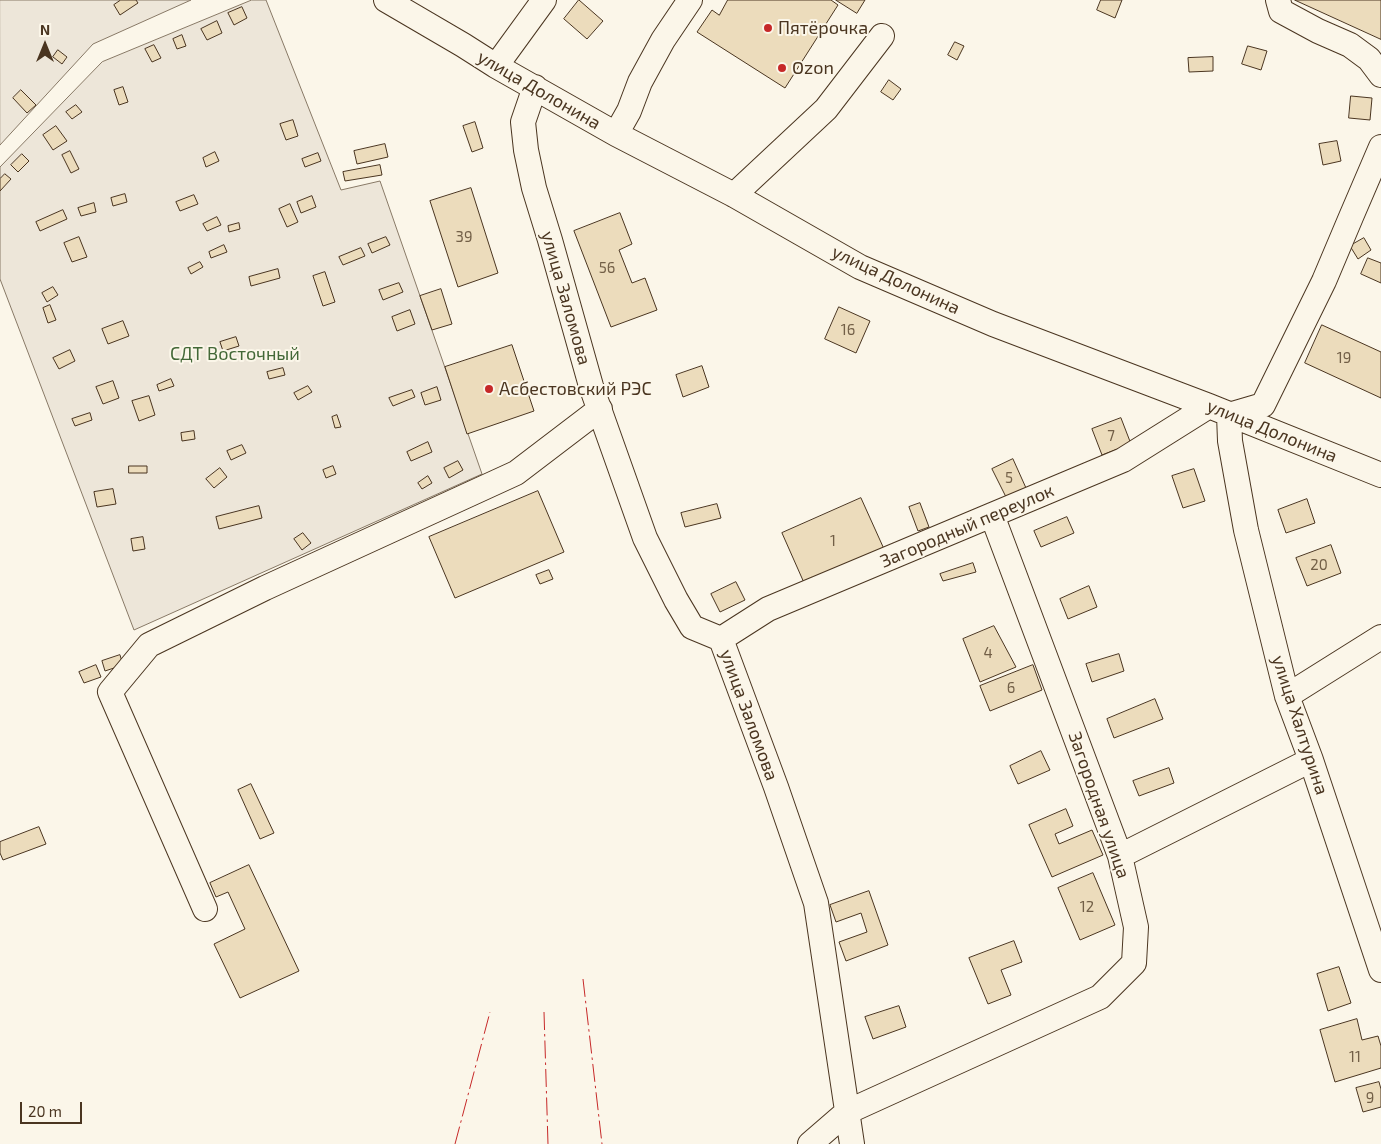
<!DOCTYPE html>
<html>
<head>
<meta charset="utf-8">
<style>
	body { margin:0 }
	#map { position:relative; width:1381px; height:1144px; overflow:hidden; background:#fbf6e9; font-family:"Exo 2",sans-serif }
	canvas { display:block }
	.north { position:absolute; left:20px; top:20px; width:50px; height:50px; -webkit-text-stroke:4px #fbf6e9; paint-order:stroke; rotate:0deg; font-size:14px; font-weight:700; line-height:20px; text-align:center; color:#4a3520 }
	.north::after { content:''; display:block; margin:auto; width:18px; height:22px; background:#4a3520; clip-path:polygon(50% 0,100% 100%,50% 72%,0 100%) }
	.scale { position:absolute; left:20px; top:1102px; width:62px; height:22px; box-sizing:border-box; border:2px solid #4a3520; border-top:0; padding-left:6px; font-size:15px; line-height:18px; white-space:nowrap; color:#4a3520; -webkit-text-stroke:4px #fbf6e9; paint-order:stroke }
</style>
</head>
<body>
<div id="map">
<canvas width="1381" height="1144"></canvas>
<div class="north">N</div>
<div class="scale">20 m</div>
</div>
<script>
const g = document.querySelector('canvas').getContext('2d');
g.lineJoin = 'round';
function paint(path, color) {
  g.fillStyle = color;
  g.fill(path, 'evenodd');
}
function stroke(path, color, width, dash) {
  g.strokeStyle = color;
  g.lineWidth = width;
  g.lineCap = dash ? 'butt' : 'round';
  g.setLineDash(dash || []);
  g.stroke(path);
}
function write(font, color, halo, rows, align = 'center') {
  g.font = font + ' "Exo 2",sans-serif';
  g.lineWidth = 4;
  g.setLineDash([]);
  g.textBaseline = 'middle';
  g.strokeStyle = halo;
  g.fillStyle = color;
  for (const [text, x, y, turn = 0] of rows) {
    g.save();
    g.translate(x, y);
    g.rotate((+turn || 0) * Math.PI / 180);
    g.textAlign = isNaN(turn) ? turn : align;
    if (halo) g.strokeText(text, 0, 0);
    g.fillText(text, 0, 0);
    g.restore();
  }
}
const green = new Path2D(`
	M 0,0 L 191,0 L 93,44 L 0,145 Z
	M 252,0 L 266,0 L 341,190 L 380,181 L 482,474 L 134,630 L 0,279 L 0,167 L 102,62 Z`);
const building = new Path2D(`
	M 121,0 L 136,0 L 138,3 L 120,15 L 114,5 Z
	M 579,0 L 603,21 L 587,39 L 564,19 Z
	M 728,0 L 831,0 L 838,5 L 785,88 L 697,32 L 712,10 L 719,15 Z
	M 836,0 L 865,0 L 857,13 Z
	M 1101,0 L 1122,0 L 1115,18 L 1097,10 Z
	M 1295,0 L 1381,0 L 1381,39 Z
	M 242,7 L 247,18 L 234,25 L 228,13 Z
	M 217,21 L 222,33 L 207,40 L 201,29 Z
	M 182,35 L 186,46 L 177,49 L 173,39 Z
	M 955,42 L 964,46 L 957,60 L 948,55 Z
	M 154,45 L 161,58 L 152,62 L 145,49 Z
	M 1248,46 L 1267,51 L 1261,70 L 1242,64 Z
	M 58,50 L 67,57 L 62,64 L 53,57 Z
	M 1213,57 L 1213,71 L 1189,72 L 1188,58 Z
	M 889,80 L 901,89 L 893,100 L 881,92 Z
	M 123,87 L 128,102 L 119,105 L 114,90 Z
	M 21,90 L 36,105 L 27,113 L 13,98 Z
	M 1351,96 L 1372,98 L 1370,120 L 1349,118 Z
	M 76,105 L 82,112 L 72,119 L 66,112 Z
	M 293,120 L 298,136 L 286,140 L 280,124 Z
	M 475,122 L 483,148 L 472,152 L 463,126 Z
	M 56,126 L 67,141 L 53,150 L 43,135 Z
	M 1337,141 L 1341,161 L 1323,165 L 1319,144 Z
	M 385,144 L 388,157 L 357,164 L 354,151 Z
	M 70,151 L 79,169 L 71,173 L 62,155 Z
	M 215,152 L 219,161 L 206,167 L 203,158 Z
	M 318,153 L 321,161 L 305,167 L 302,159 Z
	M 22,154 L 29,161 L 18,172 L 11,165 Z
	M 380,165 L 382,175 L 345,181 L 343,172 Z
	M 5,174 L 11,179 L 0,191 L 0,179 Z
	M 471,188 L 498,273 L 458,287 L 430,201 Z
	M 125,194 L 127,202 L 113,206 L 111,198 Z
	M 194,195 L 198,204 L 180,211 L 176,202 Z
	M 312,196 L 316,207 L 301,213 L 297,202 Z
	M 94,203 L 96,212 L 81,216 L 78,208 Z
	M 290,204 L 298,222 L 287,227 L 279,209 Z
	M 63,210 L 67,219 L 40,231 L 36,222 Z
	M 620,213 L 632,244 L 619,250 L 632,283 L 645,278 L 657,310 L 611,327 L 574,231 Z
	M 217,217 L 221,225 L 207,231 L 203,224 Z
	M 239,223 L 240,229 L 229,232 L 228,226 Z
	M 79,237 L 87,257 L 72,262 L 64,243 Z
	M 386,237 L 390,245 L 372,253 L 368,244 Z
	M 1364,238 L 1371,250 L 1358,259 L 1350,246 Z
	M 224,245 L 227,252 L 211,258 L 209,252 Z
	M 361,248 L 365,256 L 343,265 L 339,257 Z
	M 1368,258 L 1381,263 L 1381,283 L 1361,274 Z
	M 200,262 L 203,267 L 191,274 L 188,268 Z
	M 278,269 L 280,278 L 251,286 L 249,277 Z
	M 325,272 L 335,302 L 323,306 L 313,276 Z
	M 399,283 L 403,292 L 383,300 L 379,290 Z
	M 53,287 L 58,295 L 47,302 L 42,293 Z
	M 441,289 L 452,324 L 432,330 L 420,296 Z
	M 50,305 L 56,320 L 48,323 L 43,308 Z
	M 839,307 L 870,321 L 856,353 L 825,339 Z
	M 410,310 L 415,324 L 397,331 L 392,317 Z
	M 123,321 L 129,336 L 108,344 L 102,329 Z
	M 1322,325 L 1381,352 L 1381,398 L 1305,363 Z
	M 236,337 L 239,346 L 223,351 L 220,342 Z
	M 512,345 L 534,411 L 467,434 L 445,367 Z
	M 70,350 L 75,361 L 59,369 L 53,358 Z
	M 702,366 L 709,387 L 683,397 L 676,375 Z
	M 283,368 L 285,375 L 269,379 L 267,372 Z
	M 171,379 L 174,386 L 159,391 L 157,385 Z
	M 113,381 L 119,398 L 103,404 L 96,387 Z
	M 308,386 L 312,392 L 298,400 L 294,393 Z
	M 437,387 L 441,400 L 425,405 L 421,393 Z
	M 412,390 L 415,397 L 393,406 L 389,398 Z
	M 149,396 L 155,415 L 139,421 L 132,401 Z
	M 90,413 L 92,420 L 75,426 L 72,419 Z
	M 337,415 L 341,427 L 335,428 L 332,417 Z
	M 1121,418 L 1131,444 L 1102,455 L 1092,429 Z
	M 194,431 L 195,439 L 182,441 L 181,433 Z
	M 428,442 L 432,452 L 411,461 L 407,452 Z
	M 242,445 L 246,453 L 231,460 L 227,451 Z
	M 1013,459 L 1026,488 L 1006,497 L 992,469 Z
	M 458,461 L 463,470 L 449,478 L 444,468 Z
	M 129,466 L 147,466 L 147,473 L 129,473 Z
	M 333,466 L 336,474 L 326,478 L 323,470 Z
	M 220,468 L 227,477 L 214,488 L 206,479 Z
	M 1194,469 L 1205,501 L 1183,508 L 1172,476 Z
	M 428,476 L 432,483 L 422,489 L 418,483 Z
	M 113,489 L 116,504 L 97,507 L 94,492 Z
	M 538,491 L 564,552 L 455,598 L 429,537 Z
	M 861,498 L 884,549 L 805,585 L 782,533 Z
	M 1307,499 L 1315,523 L 1286,533 L 1278,510 Z
	M 920,503 L 929,527 L 918,531 L 909,507 Z
	M 717,504 L 721,518 L 685,527 L 681,513 Z
	M 259,506 L 262,518 L 219,529 L 216,517 Z
	M 1067,517 L 1074,533 L 1041,547 L 1034,531 Z
	M 303,533 L 311,543 L 302,550 L 294,539 Z
	M 143,537 L 145,549 L 133,551 L 131,539 Z
	M 1331,545 L 1341,573 L 1307,586 L 1296,558 Z
	M 973,563 L 976,572 L 943,581 L 940,574 Z
	M 549,570 L 553,579 L 540,584 L 536,575 Z
	M 736,582 L 745,600 L 720,612 L 711,594 Z
	M 1089,586 L 1097,607 L 1068,619 L 1060,599 Z
	M 994,626 L 1016,667 L 980,682 L 963,639 Z
	M 1119,654 L 1124,671 L 1092,682 L 1086,664 Z
	M 120,655 L 123,665 L 105,671 L 102,661 Z
	M 96,665 L 101,677 L 84,683 L 79,672 Z
	M 1033,665 L 1042,690 L 990,711 L 980,686 Z
	M 1155,699 L 1163,719 L 1114,738 L 1107,719 Z
	M 1041,751 L 1050,770 L 1018,784 L 1010,766 Z
	M 1169,768 L 1174,783 L 1139,796 L 1133,781 Z
	M 251,784 L 274,833 L 260,839 L 238,790 Z
	M 1066,809 L 1073,826 L 1055,834 L 1059,844 L 1092,830 L 1103,855 L 1052,877 L 1029,825 Z
	M 39,827 L 46,844 L 3,860 L 0,853 L 0,842 Z
	M 249,865 L 299,971 L 240,998 L 214,944 L 245,929 L 228,892 L 216,897 L 210,883 Z
	M 1093,873 L 1115,925 L 1080,940 L 1058,888 Z
	M 869,891 L 888,945 L 846,961 L 839,942 L 867,932 L 861,913 L 836,922 L 830,905 Z
	M 1014,941 L 1022,962 L 1001,970 L 1011,995 L 988,1004 L 969,958 Z
	M 1339,967 L 1351,1003 L 1328,1011 L 1317,974 Z
	M 899,1006 L 906,1027 L 873,1039 L 865,1017 Z
	M 1357,1019 L 1362,1040 L 1378,1036 L 1381,1046 L 1381,1068 L 1335,1082 L 1320,1030 Z
	M 1379,1082 L 1381,1089 L 1381,1107 L 1363,1112 L 1356,1088 Z`);
const minor = new Path2D(`
	M 386,0 L 463,45 L 496,66 L 616,134 L 734,195 L 860,267 L 993,324 L 1209,406 L 1381,475
	M 1278,0 L 1281,11 L 1318,31 L 1350,45 L 1369,59 L 1381,75
	M 496,66 L 544,0
	M 535,87 L 523,122 L 526,150 L 534,188 L 550,240 L 591,386 L 645,538 L 676,600 L 692,627 L 721,639 L 776,787 L 816,903 L 852,1144
	M 616,134 L 629,111 L 640,82 L 663,40 L 690,0
	M 1381,147 L 1351,217 L 1324,281 L 1263,405 L 1229,415 L 1230,441 L 1246,530 L 1287,696 L 1311,760 L 1381,970
	M 734,195 L 826,109 L 882,36
	M 721,639 L 768,609 L 1123,460 L 1209,406
	M 1287,696 L 1381,637
	M 1120,856 L 1311,760
	M 205,909 L 110,692 L 149,645 L 265,588 L 516,473 L 600,409
	M 810,1144 L 847,1112 L 1100,997 L 1134,963 L 1136,927 L 1120,856 L 992,515`);
const power = new Path2D(`
	M 583,979 L 602,1144
	M 544,1012 L 548,1144
	M 455,1144 L 490,1012`);
const markers = [
	[768,28,5,"#c62828"],
	[782,68,5,"#c62828"],
	[489,389,5,"#c62828"]
];
const numberNames = [
	["39",464,237],
	["56",607,268],
	["16",848,330],
	["19",1344,358],
	["7",1111,436],
	["5",1009,478],
	["1",833,541],
	["20",1319,565],
	["4",988,653],
	["6",1011,688],
	["12",1087,907],
	["11",1355,1057],
	["9",1370,1098]
];
const poiNames = [
	["Пятёрочка",778,28],
	["Ozon",792,68],
	["Асбестовский РЭС",499,389]
];
const streetNames = [
	["улица Долонина",539,90,30],
	["улица Долонина",896,280,25],
	["улица Заломова",566,298,74],
	["улица Долонина",1272,431,22],
	["Загородный переулок",967,526,-23],
	["улица Заломова",749,715,70],
	["улица Халтурина",1300,725,72],
	["Загородная улица",1099,805,71]
];
const parkNames = [
	["СДТ Восточный",235,354]
];
paint(green, '#ede6d9');
stroke(green, '#887966', 1);
paint(building, '#ecdcbc');
stroke(building, '#4a3520', 1);
stroke(minor, '#4a3520', 26);
stroke(minor, '#fbf6e9', 24);
stroke(power, '#c62828', 1, [18, 4, 2.5, 4]);
for (const [x, y, r, color] of markers) {
  const dot = new Path2D();
  dot.arc(x, y, r, 0, 2 * Math.PI);
  g.fillStyle = color;
  g.fill(dot);
  stroke(dot, '#fbf6e9', 2);
}
write('15px', '#725f47', null, numberNames);
write('18px', '#4a3520', '#fbf6e9', poiNames, 'left');
write('18px', '#4a3520', '#fbf6e9', streetNames);
write('18px', '#436837', '#fbf6e9', parkNames);
</script>
</body>
</html>
